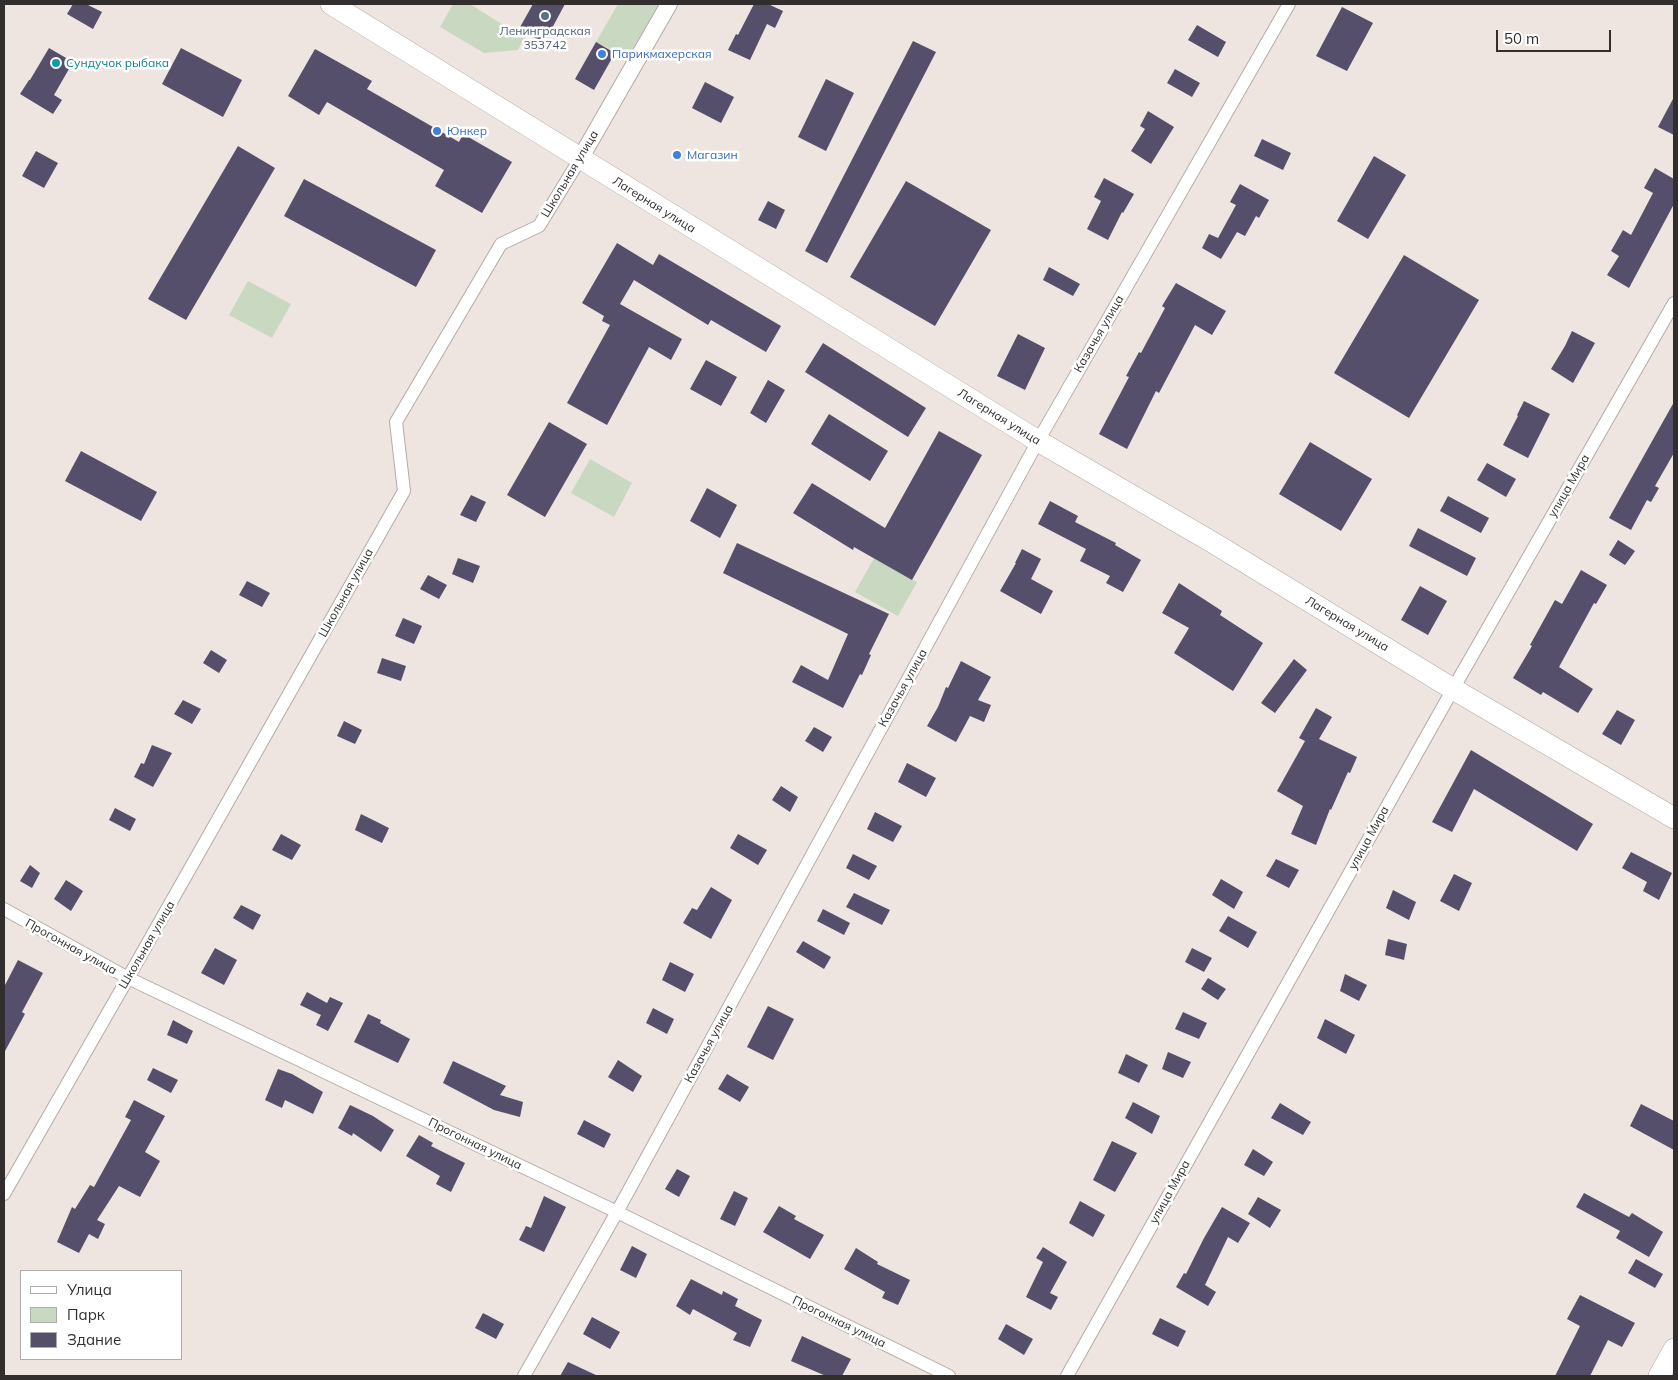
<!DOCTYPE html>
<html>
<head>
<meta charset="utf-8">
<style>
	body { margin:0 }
	#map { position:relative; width:1678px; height:1380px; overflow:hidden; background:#eee5e1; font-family:Mulish,sans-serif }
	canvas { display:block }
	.frame { position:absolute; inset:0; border:5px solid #322e2d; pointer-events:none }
	.legend { position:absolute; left:20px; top:1270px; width:162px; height:90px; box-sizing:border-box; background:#fff; border:1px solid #adabab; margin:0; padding:6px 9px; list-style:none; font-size:15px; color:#322e2d }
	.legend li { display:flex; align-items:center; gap:10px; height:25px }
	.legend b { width:25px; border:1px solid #adabab }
	.scale { position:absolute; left:1496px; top:30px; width:115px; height:22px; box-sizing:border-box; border:2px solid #322e2d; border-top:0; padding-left:6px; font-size:15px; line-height:18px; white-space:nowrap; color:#322e2d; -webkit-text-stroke:4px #fff; paint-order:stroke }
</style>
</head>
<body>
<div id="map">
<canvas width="1678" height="1380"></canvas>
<div class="frame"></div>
<ul class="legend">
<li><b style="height:6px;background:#fff"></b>Улица</li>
<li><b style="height:14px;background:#c9d9c1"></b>Парк</li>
<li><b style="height:14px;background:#554f6b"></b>Здание</li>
</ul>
<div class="scale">50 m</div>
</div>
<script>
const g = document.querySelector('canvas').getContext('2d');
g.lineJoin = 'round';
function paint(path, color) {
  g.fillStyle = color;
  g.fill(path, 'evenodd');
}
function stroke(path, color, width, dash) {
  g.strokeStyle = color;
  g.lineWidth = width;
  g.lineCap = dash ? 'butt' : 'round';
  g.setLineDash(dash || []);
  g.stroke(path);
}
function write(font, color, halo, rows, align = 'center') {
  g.font = font + ' Mulish,sans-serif';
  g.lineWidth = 5;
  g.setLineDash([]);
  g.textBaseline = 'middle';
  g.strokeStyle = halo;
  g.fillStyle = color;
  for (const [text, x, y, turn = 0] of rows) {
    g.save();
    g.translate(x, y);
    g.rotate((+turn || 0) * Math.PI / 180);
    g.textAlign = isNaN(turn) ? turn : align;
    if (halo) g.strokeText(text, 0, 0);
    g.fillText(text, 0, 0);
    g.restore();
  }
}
const green = new Path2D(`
	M 453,4 L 470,4 L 524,38 L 518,50 L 484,53 L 440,27 Z
	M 618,4 L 659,4 L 629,58 L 596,42 Z
	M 248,281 L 291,304 L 272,338 L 229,315 Z
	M 590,459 L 632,483 L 614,517 L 571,493 Z
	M 874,558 L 917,582 L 898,616 L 855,592 Z`);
const building = new Path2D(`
	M 73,4 L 86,4 L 102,12 L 93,29 L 67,14 Z
	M 533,4 L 565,4 L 544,43 L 519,29 Z
	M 754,4 L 768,4 L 783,11 L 775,28 L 767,24 L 750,60 L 728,50 L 736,34 L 738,35 Z
	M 1342,7 L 1373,23 L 1347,71 L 1316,56 Z
	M 1197,25 L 1226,42 L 1218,57 L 1188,40 Z
	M 913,41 L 936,52 L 827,263 L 805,251 Z
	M 596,42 L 615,53 L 594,90 L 575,79 Z
	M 49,48 L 73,62 L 54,95 L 62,100 L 53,114 L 20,94 L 29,80 L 30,80 Z
	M 181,48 L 242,80 L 223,117 L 162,84 Z
	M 315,49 L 372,81 L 367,89 L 459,142 L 463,134 L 512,162 L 482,213 L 435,186 L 444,170 L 327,102 L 319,115 L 288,96 Z
	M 1175,69 L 1200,83 L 1192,97 L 1167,83 Z
	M 826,79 L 854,93 L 826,151 L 798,137 Z
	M 705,82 L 734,97 L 721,123 L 692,108 Z
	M 1674,97 L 1674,135 L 1658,127 Z
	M 1148,111 L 1174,127 L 1151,164 L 1131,151 L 1145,129 L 1140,126 Z
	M 1262,139 L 1291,153 L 1283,170 L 1254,156 Z
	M 238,146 L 275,168 L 186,320 L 148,299 Z
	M 36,151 L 58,163 L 44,188 L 22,176 Z
	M 1374,156 L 1406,175 L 1368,239 L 1337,221 Z
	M 1655,168 L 1674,179 L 1674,204 L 1629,288 L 1607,275 L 1619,256 L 1611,251 L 1623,230 L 1631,235 L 1653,193 L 1644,188 Z
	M 1104,178 L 1134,194 L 1123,213 L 1122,212 L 1108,240 L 1087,229 L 1101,201 L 1094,197 Z
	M 304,179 L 436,250 L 416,287 L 284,216 Z
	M 906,181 L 991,230 L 935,326 L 850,277 Z
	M 1240,184 L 1269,200 L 1259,218 L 1256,216 L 1245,236 L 1237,232 L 1221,259 L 1202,248 L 1209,234 L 1218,238 L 1236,205 L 1230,202 Z
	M 768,201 L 785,210 L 776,229 L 758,220 Z
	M 617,243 L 653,265 L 659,254 L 781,326 L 766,352 L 711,320 L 708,325 L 634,280 L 620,304 L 682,339 L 671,360 L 649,347 L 607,425 L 567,403 L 610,325 L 602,321 L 604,316 L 582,303 Z
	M 1404,255 L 1479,300 L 1409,418 L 1334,373 Z
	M 1049,267 L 1080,284 L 1073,296 L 1043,280 Z
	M 1176,283 L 1226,311 L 1212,335 L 1195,325 L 1159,393 L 1156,391 L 1127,449 L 1099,434 L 1129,377 L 1126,376 L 1139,352 L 1141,353 L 1165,308 L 1162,306 Z
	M 1572,331 L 1595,343 L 1573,383 L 1551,369 L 1565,346 Z
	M 1018,334 L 1045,348 L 1025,390 L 997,376 Z
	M 823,343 L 926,408 L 908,437 L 805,372 Z
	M 706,360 L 737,377 L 721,406 L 690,389 Z
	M 768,380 L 785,390 L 766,423 L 750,413 Z
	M 1524,401 L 1550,414 L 1528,458 L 1503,445 L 1518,416 L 1517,415 Z
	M 1674,402 L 1674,453 L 1655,486 L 1659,488 L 1651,502 L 1647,500 L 1631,530 L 1609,518 Z
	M 829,414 L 888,451 L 870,481 L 811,444 Z
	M 549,422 L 587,444 L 545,517 L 507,495 Z
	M 939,431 L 982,455 L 912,580 L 854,547 L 853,550 L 793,513 L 812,483 L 885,528 Z
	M 1310,442 L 1372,479 L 1341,531 L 1279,494 Z
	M 81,451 L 157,492 L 141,521 L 65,481 Z
	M 1487,463 L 1516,479 L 1506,497 L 1477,480 Z
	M 707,488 L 737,505 L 720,538 L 690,521 Z
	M 471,495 L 486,502 L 476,522 L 460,515 Z
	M 1448,496 L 1489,518 L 1481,533 L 1440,511 Z
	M 1050,501 L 1078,516 L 1075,522 L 1116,543 L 1115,545 L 1141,560 L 1123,592 L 1106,583 L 1110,576 L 1080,561 L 1086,549 L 1038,524 Z
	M 1418,528 L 1476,558 L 1467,576 L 1409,546 Z
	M 1618,540 L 1635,551 L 1625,565 L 1609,555 Z
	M 737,543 L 889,614 L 869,654 L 871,655 L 862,675 L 860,674 L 843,708 L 792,682 L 801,665 L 828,680 L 848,634 L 723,573 Z
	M 1022,549 L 1041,559 L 1031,579 L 1053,591 L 1041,614 L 1000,591 L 1016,563 L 1015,563 Z
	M 458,558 L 480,566 L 473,583 L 452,574 Z
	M 1581,570 L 1607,585 L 1596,604 L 1594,603 L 1559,667 L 1593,689 L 1578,713 L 1543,692 L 1541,695 L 1513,678 L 1532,646 L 1530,645 L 1555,600 L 1562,604 Z
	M 428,575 L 447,585 L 439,599 L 420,589 Z
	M 247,581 L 270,593 L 262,607 L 239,595 Z
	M 1179,583 L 1222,611 L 1220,615 L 1263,643 L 1233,691 L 1174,653 L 1189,628 L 1162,613 Z
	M 1420,586 L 1447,601 L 1428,635 L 1401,620 Z
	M 403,618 L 422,626 L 414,644 L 395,636 Z
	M 211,650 L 227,660 L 219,673 L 203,663 Z
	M 382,658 L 406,666 L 401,681 L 377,673 Z
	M 1294,659 L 1307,670 L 1275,713 L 1261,703 Z
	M 961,661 L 991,677 L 978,700 L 991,705 L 984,722 L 970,716 L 956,742 L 927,726 L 938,707 L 946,687 L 948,688 Z
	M 183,700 L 201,709 L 192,724 L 174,714 Z
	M 1316,708 L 1332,717 L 1319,739 L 1357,757 L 1350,773 L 1348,772 L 1331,810 L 1330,809 L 1316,845 L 1291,834 L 1303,806 L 1277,791 L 1305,741 L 1299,738 Z
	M 1617,710 L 1635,720 L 1621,745 L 1602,734 Z
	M 344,721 L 362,730 L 355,744 L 337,736 Z
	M 814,727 L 832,737 L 823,752 L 805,741 Z
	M 152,745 L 172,753 L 153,787 L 134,777 L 141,763 L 144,764 Z
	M 1471,750 L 1593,824 L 1577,851 L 1474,789 L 1452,832 L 1432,822 Z
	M 907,763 L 936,778 L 926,797 L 898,782 Z
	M 781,786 L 798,797 L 790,812 L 772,800 Z
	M 115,808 L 136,819 L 130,831 L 109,820 Z
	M 875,812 L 902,826 L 893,842 L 867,829 Z
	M 361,814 L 389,828 L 382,843 L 355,830 Z
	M 281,834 L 301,845 L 292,860 L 272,850 Z
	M 738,834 L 767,850 L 758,865 L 730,848 Z
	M 1631,852 L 1672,873 L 1659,900 L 1643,891 L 1647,882 L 1622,868 Z
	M 853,854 L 877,866 L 869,880 L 846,868 Z
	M 1276,859 L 1299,870 L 1289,888 L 1266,876 Z
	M 30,865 L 40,873 L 32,888 L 20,881 Z
	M 1454,874 L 1472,883 L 1459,911 L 1440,901 Z
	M 1221,879 L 1243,892 L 1234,909 L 1212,895 Z
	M 66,880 L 83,891 L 71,911 L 54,899 Z
	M 711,887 L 732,900 L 711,939 L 683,923 L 692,908 L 697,910 Z
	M 1393,890 L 1416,902 L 1409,920 L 1386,908 Z
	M 854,893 L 890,910 L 882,925 L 846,907 Z
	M 241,905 L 261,915 L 253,930 L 233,918 Z
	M 823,909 L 850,923 L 844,935 L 817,921 Z
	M 1228,916 L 1257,932 L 1248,948 L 1219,931 Z
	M 1388,939 L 1407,944 L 1404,960 L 1385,955 Z
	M 803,941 L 831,957 L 824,969 L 796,952 Z
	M 215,948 L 237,960 L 224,985 L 201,973 Z
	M 1192,948 L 1212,958 L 1204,972 L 1185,962 Z
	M 18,960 L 43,973 L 22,1012 L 25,1014 L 4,1053 L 4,987 Z
	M 670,962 L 694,974 L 685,992 L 662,980 Z
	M 1345,974 L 1367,985 L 1359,1001 L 1340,991 Z
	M 1208,978 L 1226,989 L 1218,1000 L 1201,989 Z
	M 307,992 L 327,1003 L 330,997 L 343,1003 L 328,1031 L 316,1025 L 321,1015 L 300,1005 Z
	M 768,1006 L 794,1019 L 773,1060 L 747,1047 Z
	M 653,1008 L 674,1019 L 667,1034 L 646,1023 Z
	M 1183,1012 L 1207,1023 L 1199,1039 L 1175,1029 Z
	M 368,1014 L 381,1020 L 380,1023 L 410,1039 L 398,1063 L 354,1042 Z
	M 1325,1019 L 1355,1035 L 1346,1054 L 1317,1038 Z
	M 173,1020 L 193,1031 L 187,1044 L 167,1035 Z
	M 1168,1052 L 1191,1062 L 1183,1078 L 1162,1069 Z
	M 1126,1054 L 1148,1065 L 1139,1083 L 1118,1073 Z
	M 618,1060 L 642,1076 L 633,1092 L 608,1077 Z
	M 453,1061 L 506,1086 L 500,1095 L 523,1102 L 520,1117 L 494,1110 L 443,1083 Z
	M 153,1068 L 178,1080 L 171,1093 L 147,1080 Z
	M 278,1069 L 292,1074 L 323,1092 L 313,1114 L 285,1100 L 282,1108 L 265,1100 Z
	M 727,1074 L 749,1087 L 740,1102 L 718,1089 Z
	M 134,1100 L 165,1116 L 145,1152 L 160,1161 L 140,1197 L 119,1186 L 97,1220 L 105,1224 L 98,1239 L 89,1234 L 79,1253 L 57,1242 L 72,1207 L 75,1209 L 90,1185 L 94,1187 L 131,1120 L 125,1117 Z
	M 1133,1102 L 1160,1116 L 1152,1134 L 1125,1118 Z
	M 1280,1103 L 1311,1122 L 1303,1135 L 1271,1118 Z
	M 1641,1104 L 1674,1121 L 1674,1150 L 1630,1126 Z
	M 350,1105 L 373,1116 L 394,1130 L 381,1152 L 353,1133 L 352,1136 L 338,1128 Z
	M 584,1120 L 611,1134 L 604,1148 L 577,1134 Z
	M 419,1135 L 433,1143 L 431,1146 L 465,1163 L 451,1192 L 436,1184 L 440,1176 L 406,1156 Z
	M 1112,1141 L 1137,1153 L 1115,1192 L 1093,1180 Z
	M 1253,1149 L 1273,1162 L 1264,1176 L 1244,1165 Z
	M 677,1169 L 690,1176 L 679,1197 L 665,1189 Z
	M 734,1191 L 748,1198 L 735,1226 L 720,1219 Z
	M 1584,1193 L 1629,1217 L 1632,1213 L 1663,1232 L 1649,1257 L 1616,1238 L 1620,1231 L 1576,1207 Z
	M 544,1196 L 566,1207 L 544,1252 L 519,1240 L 526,1226 L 531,1228 Z
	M 1258,1197 L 1281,1210 L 1270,1228 L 1248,1214 Z
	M 1080,1201 L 1105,1215 L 1093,1237 L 1069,1223 Z
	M 779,1206 L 796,1216 L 794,1219 L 824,1235 L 810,1259 L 763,1232 Z
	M 1222,1207 L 1250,1223 L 1238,1243 L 1228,1237 L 1205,1285 L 1216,1292 L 1208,1306 L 1176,1287 L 1184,1273 L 1186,1274 L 1204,1238 Z
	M 632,1246 L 647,1254 L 636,1278 L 620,1270 Z
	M 1043,1247 L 1067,1262 L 1050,1293 L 1058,1297 L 1051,1310 L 1026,1297 L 1043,1262 L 1036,1258 Z
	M 856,1248 L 878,1262 L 877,1264 L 910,1280 L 898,1305 L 882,1298 L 885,1292 L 844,1269 Z
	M 1636,1259 L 1663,1274 L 1655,1288 L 1628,1273 Z
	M 691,1279 L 722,1295 L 723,1291 L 738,1299 L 735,1306 L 762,1320 L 750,1347 L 733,1340 L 737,1333 L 693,1309 L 690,1315 L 676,1306 Z
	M 1580,1295 L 1635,1323 L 1622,1347 L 1608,1340 L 1590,1376 L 1555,1376 L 1580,1326 L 1567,1319 Z
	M 483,1313 L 504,1324 L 496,1339 L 475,1328 Z
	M 592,1317 L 620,1332 L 610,1349 L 583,1334 Z
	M 1160,1318 L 1186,1331 L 1178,1347 L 1152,1334 Z
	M 1006,1324 L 1033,1339 L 1024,1355 L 998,1339 Z
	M 802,1336 L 851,1359 L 842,1376 L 826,1376 L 791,1361 Z
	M 568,1362 L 598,1376 L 560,1376 Z`);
const minor = new Path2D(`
	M 4,909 L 128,978 L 617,1212 L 949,1376
	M 4,1194 L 128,978 L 404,491 L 396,422 L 501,244 L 539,226 L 580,159
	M 524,1376 L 617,1212 L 1038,441 L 1289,4
	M 1067,1376 L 1453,689 L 1674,303`);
const tertiary = new Path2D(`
	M 580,159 L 669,4`);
const primary = new Path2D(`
	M 331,4 L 1038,441 L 1212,542 L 1453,689 L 1674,818
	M 1659,1376 L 1674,1349`);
const markers = [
	[545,16,5,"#5c6f8a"],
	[602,54,5,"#3f7fe0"],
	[56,63,5,"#0f9aa8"],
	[437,131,5,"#3f7fe0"],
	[677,155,5,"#3f7fe0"]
];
const serviceNames = [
	["Ленинградская",545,31],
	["353742",545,45]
];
const shopNames = [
	["Парикмахерская",612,54],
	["Юнкер",447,131],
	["Магазин",687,155]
];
const cultureNames = [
	["Сундучок рыбака",66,63]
];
const streetNames = [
	["Школьная улица",570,174,-59],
	["Лагерная улица",654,205,32],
	["Казачья улица",1099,334,-60],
	["Лагерная улица",999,417,32],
	["улица Мира",1569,486,-60],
	["Школьная улица",346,593,-61],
	["Лагерная улица",1347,624,31],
	["Казачья улица",903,688,-61],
	["улица Мира",1369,838,-61],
	["Школьная улица",147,945,-60],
	["Прогонная улица",71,947,29],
	["Казачья улица",709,1044,-61],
	["Прогонная улица",475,1144,26],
	["улица Мира",1170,1192,-61],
	["Прогонная улица",839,1322,26]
];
paint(green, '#c9d9c1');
paint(building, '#554f6b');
stroke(minor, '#b3aaa7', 14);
stroke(tertiary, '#b3aaa7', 18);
stroke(primary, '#b3aaa7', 22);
stroke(minor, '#fff', 12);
stroke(tertiary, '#fff', 16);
stroke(primary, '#fff', 21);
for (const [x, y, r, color] of markers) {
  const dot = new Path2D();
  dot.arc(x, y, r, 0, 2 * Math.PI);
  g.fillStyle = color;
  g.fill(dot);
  stroke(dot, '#fff', 2);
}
write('12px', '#4e5e75', '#fff', serviceNames);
write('12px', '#366cbe', '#fff', shopNames, 'left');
write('12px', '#0d838f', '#fff', cultureNames, 'left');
write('12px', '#322e2d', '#fff', streetNames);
</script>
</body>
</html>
